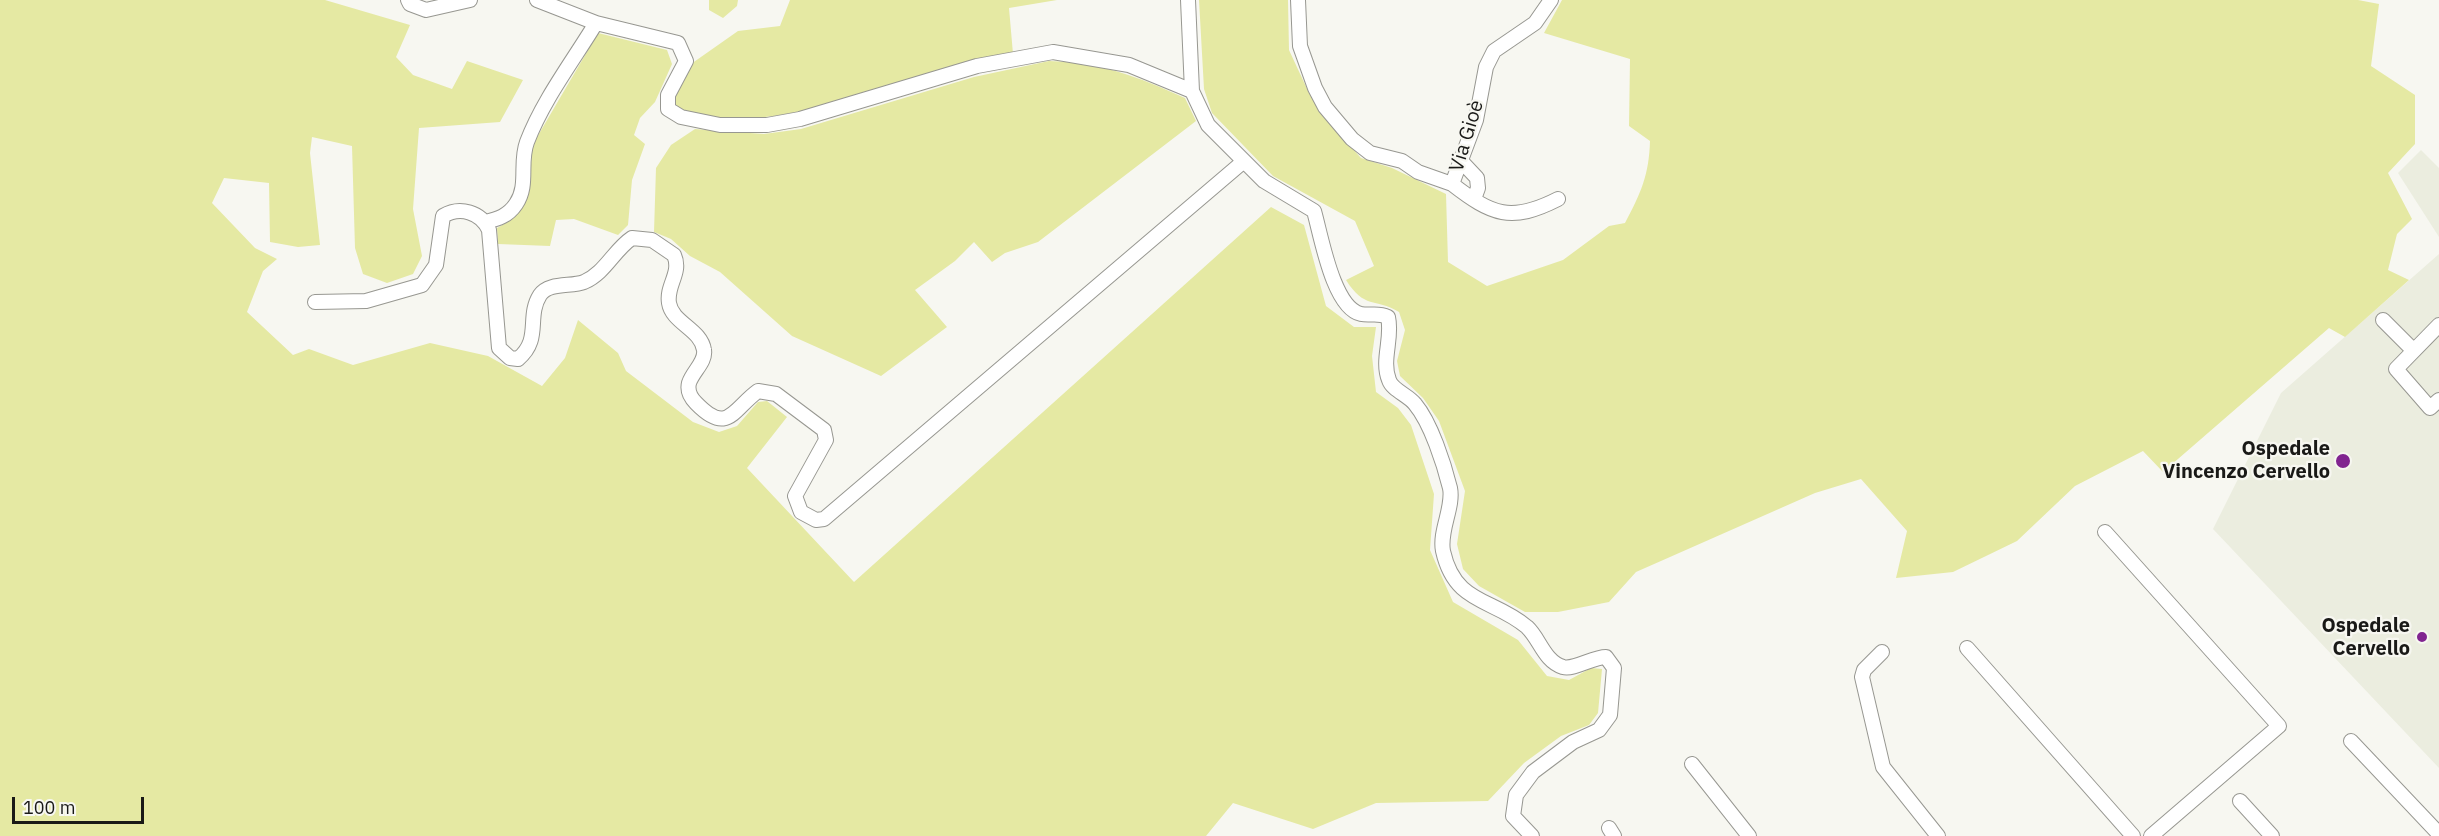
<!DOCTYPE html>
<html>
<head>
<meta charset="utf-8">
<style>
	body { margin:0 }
	#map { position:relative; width:2439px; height:836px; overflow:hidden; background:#f7f7f1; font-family:"IBM Plex Sans",sans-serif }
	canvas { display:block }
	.scale { position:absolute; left:12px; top:797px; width:132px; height:27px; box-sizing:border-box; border:3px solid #191917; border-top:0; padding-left:8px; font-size:18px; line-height:21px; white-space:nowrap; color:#191917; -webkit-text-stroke:4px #f7f7f1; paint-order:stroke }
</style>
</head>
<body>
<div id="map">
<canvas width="2439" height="836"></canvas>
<div class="scale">100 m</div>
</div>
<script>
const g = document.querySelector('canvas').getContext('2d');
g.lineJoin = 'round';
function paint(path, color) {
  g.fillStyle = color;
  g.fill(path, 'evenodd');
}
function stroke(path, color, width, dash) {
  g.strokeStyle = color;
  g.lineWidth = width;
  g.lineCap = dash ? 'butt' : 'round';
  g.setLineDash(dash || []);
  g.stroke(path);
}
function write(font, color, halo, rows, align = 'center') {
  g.font = font + ' "IBM Plex Sans",sans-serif';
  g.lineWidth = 4.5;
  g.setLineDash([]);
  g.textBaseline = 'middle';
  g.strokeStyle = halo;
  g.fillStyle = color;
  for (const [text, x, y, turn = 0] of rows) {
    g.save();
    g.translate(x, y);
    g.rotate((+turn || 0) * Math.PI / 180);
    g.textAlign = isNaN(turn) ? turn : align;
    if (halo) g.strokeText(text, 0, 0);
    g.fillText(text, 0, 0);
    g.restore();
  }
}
const built = new Path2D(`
	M 2421,150 L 2439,168 L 2439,237 L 2398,173 Z
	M 2439,254 L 2439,768 L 2213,529 L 2281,393 Z`);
const green = new Path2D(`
	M 0,0 L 325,0 L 410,25 L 396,57 L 413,75 L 452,89 L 467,61 L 523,80 L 500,122 L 419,128 L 413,209 L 422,256 L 413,274 L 387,283 L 363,274 L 355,248 L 352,146 L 312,137 L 310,153 L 320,245 L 298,247 L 270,242 L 269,183 L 224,178 L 212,203 L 255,248 L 277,259 L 263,271 L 247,312 L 293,355 L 309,349 L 353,365 L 430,343 L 488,356 L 542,386 L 565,358 L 578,320 L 618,353 L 626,371 L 693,422 L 719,432 L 737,426 L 758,402 L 767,401 L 787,417 L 747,468 L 854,582 L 1271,207 L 1304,225 L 1326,306 L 1354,327 L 1376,327 L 1372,356 L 1376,392 L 1398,408 L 1411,425 L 1434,494 L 1430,550 L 1453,602 L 1518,640 L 1547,676 L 1569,680 L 1591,668 L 1602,669 L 1598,713 L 1589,725 L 1561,736 L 1524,763 L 1488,801 L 1376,803 L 1313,829 L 1233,803 L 1206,836 L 0,836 Z
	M 709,0 L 738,0 L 737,6 L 723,18 L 709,10 Z
	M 790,0 L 1057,0 L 1009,8 L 1013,54 C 980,60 948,67 915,77 C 844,98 774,130 698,114 C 688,111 681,110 672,105 L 672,99 L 691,64 L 738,31 L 780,26 Z
	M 1199,0 L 1288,0 L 1289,50 L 1309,93 L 1324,117 L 1361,158 L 1392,168 L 1446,194 L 1448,262 L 1487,286 L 1563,260 L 1609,226 L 1625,223 C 1641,193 1649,175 1650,141 L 1629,126 L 1630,59 L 1544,33 L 1562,0 L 2358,0 L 2379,4 L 2371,66 L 2415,95 L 2415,144 L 2388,173 L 2412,219 L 2397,234 L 2388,270 L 2409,280 L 2345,337 L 2329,328 L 2163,472 L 2143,451 L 2075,486 L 2017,541 L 1953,572 L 1896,578 L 1907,531 L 1861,479 L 1815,493 L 1636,572 L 1609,602 L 1558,612 L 1525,612 L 1479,586 L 1463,569 L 1457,544 L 1465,491 L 1439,421 L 1423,398 L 1400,376 L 1397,361 L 1405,330 L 1399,312 C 1374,297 1365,310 1346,280 L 1374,266 L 1355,221 L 1273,176 L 1212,113 L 1204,89 Z
	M 598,33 L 667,50 L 672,64 L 655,102 L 640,118 L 634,135 L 645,144 L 632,180 L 628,225 L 618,235 L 574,219 L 556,220 L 550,246 L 498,244 L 497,228 C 536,208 528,179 533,144 Z
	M 1049,61 C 1103,63 1136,76 1185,98 L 1196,121 L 1038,242 L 1005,253 L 992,262 L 974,242 L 955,261 L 915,290 L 947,327 L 881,376 L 792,336 L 720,272 L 690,256 L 671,239 L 654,232 L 656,168 L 671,145 L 695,129 L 764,134 L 801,129 L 974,77 Z`);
const minor = new Path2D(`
	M 408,0 L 410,4 L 426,10 L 470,0
	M 537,0 L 596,23 L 678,43 L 686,61 L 668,95 L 668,109 L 681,117 L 720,125 L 767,125 L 800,119 L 977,66 L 1053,52 L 1129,65 L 1192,91
	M 1188,0 L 1192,91 L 1208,125 L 1264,181 L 1314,211 C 1321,235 1333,308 1361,314 C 1371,316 1377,312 1388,317 C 1393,338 1381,360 1389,380 C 1392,390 1408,395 1415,404 C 1431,423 1444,464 1450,488 C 1454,507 1439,531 1443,551 C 1455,605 1493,598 1527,627 C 1540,639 1544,661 1563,667 C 1574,670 1593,657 1606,657 L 1614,668 L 1610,715 L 1599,730 L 1573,742 L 1533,772 L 1516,795 L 1513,816 L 1532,836
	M 1298,0 L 1300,46 L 1315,88 L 1325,107 L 1352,139 L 1370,153 L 1402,161 L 1418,172 L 1452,184
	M 1551,0 L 1535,23 L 1494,51 L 1486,67 L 1476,120 L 1452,184 C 1492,215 1511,223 1558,199
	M 1461,161 L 1477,178 L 1478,188 L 1474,199
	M 485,222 C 498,219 508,216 516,204 C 529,185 519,163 527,142 C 543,100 573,61 596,23
	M 315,302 L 366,301 L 422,285 L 436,265 L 443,216 C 460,206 481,212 489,230 L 499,348 L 510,358 L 518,359 C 542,339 526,317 540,295 C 549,282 571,287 584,282 C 605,273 614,250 632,238 L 652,240 L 674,255 C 682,273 666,285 669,303 C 672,323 701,329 704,350 C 706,362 693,371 689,383 C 687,391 691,398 696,403 C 728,436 733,409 758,391 L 776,394 L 824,430 L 826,440 L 795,496 L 801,512 L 816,520 L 824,519 L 1244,161
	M 2383,320 L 2413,350
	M 2439,325 L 2396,369 L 2430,408 L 2439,400
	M 2105,532 L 2279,726 L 2151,836
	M 1967,648 L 2133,836
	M 1882,652 L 1864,670 L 1862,677 L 1883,767 L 1938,836
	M 2351,741 L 2439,834
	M 1692,764 L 1749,836
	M 2240,801 L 2272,836
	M 1609,828 L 1614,836`);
const markers = [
	[2343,461,8,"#812490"],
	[2422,637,6,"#812490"]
];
const streetNames = [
	["Via Gioè",1467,136,-73]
];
const poiNames = [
	["Ospedale",2330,449],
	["Vincenzo Cervello",2330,472],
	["Ospedale",2410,626],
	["Cervello",2410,649]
];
paint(built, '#ebeddf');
paint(green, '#e5e9a3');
stroke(minor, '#979791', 16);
stroke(minor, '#fff', 14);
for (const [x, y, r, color] of markers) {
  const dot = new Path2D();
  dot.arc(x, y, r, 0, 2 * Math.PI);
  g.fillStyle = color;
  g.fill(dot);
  stroke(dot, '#f7f7f1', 2);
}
write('20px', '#191917', '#f7f7f1', streetNames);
write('bold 20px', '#191917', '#f7f7f1', poiNames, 'right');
</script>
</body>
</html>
